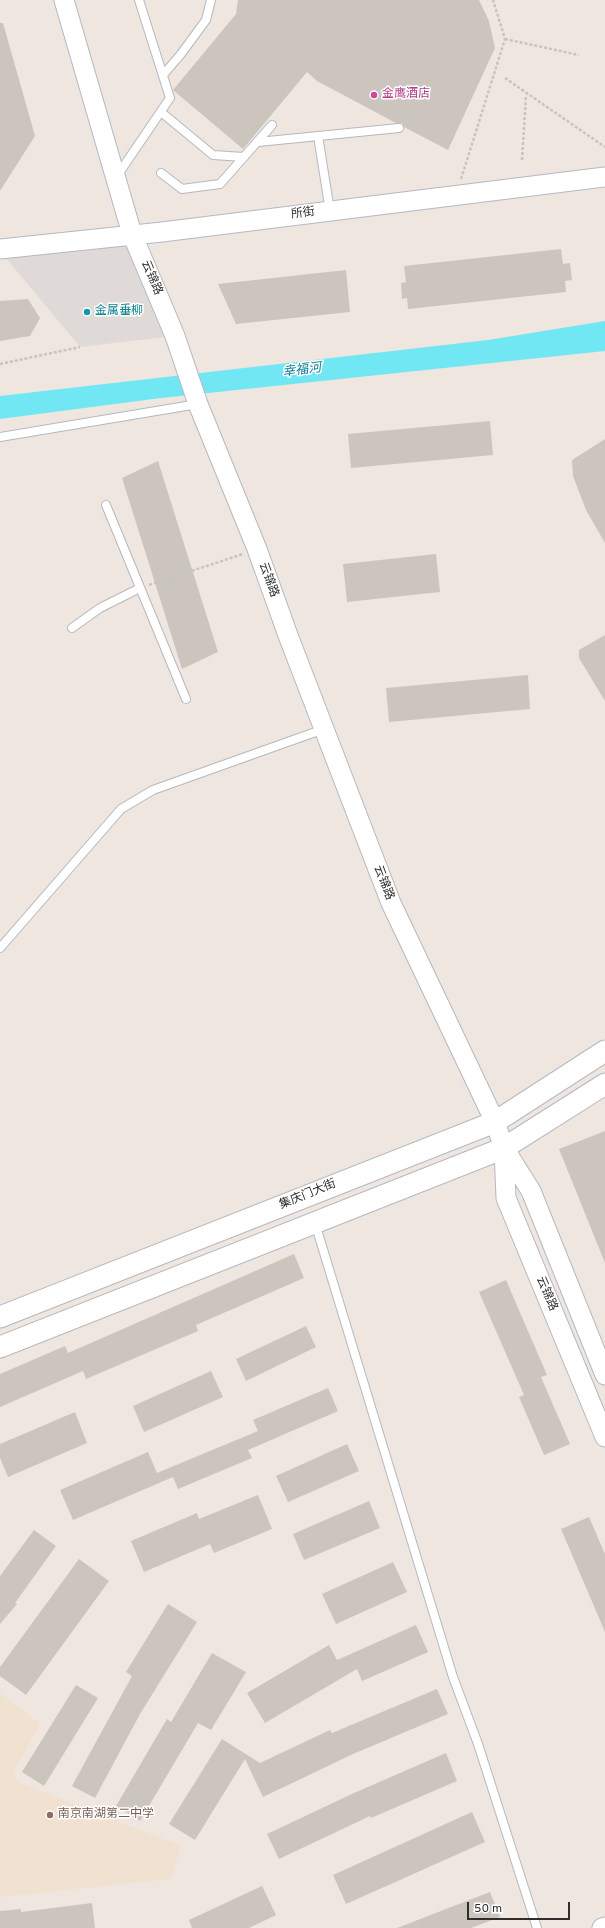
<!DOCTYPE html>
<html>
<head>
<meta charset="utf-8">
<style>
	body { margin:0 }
	#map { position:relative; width:605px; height:1928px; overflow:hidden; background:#efe6e0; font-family:Overpass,sans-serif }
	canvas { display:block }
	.scale { position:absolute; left:467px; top:1902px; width:103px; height:18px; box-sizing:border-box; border:2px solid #2e2e2e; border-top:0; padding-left:5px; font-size:12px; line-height:14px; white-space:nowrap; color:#2e2e2e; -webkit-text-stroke:3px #fff; paint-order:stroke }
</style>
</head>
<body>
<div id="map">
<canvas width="605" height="1928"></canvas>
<div class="scale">50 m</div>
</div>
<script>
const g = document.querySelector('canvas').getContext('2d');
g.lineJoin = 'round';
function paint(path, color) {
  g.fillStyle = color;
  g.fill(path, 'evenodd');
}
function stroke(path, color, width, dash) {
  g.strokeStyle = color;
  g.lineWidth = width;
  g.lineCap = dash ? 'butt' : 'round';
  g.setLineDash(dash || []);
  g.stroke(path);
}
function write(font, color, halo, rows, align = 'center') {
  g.font = font + ' Overpass,"Noto Sans SC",sans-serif';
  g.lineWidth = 3;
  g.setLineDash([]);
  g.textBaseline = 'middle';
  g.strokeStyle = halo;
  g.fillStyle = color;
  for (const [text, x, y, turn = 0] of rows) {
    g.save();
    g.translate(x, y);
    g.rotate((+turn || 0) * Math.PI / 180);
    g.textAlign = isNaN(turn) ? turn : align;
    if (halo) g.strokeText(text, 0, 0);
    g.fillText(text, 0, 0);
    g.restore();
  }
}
const education = new Path2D(`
	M 0,1693 L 40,1724 L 13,1773 L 20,1783 L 181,1846 L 171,1879 L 0,1897 Z`);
const plaza = new Path2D(`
	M 132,234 L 175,336 L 80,347 L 0,251 Z`);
const water = new Path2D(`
	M 605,321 L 605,351 L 161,398 L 0,419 L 0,396 L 488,340 Z`);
const building = new Path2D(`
	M 238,0 L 479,0 L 489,21 L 495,48 L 448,150 L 404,127 L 402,123 L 396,123 L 317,81 L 307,72 L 243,149 L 173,90 L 236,14 Z
	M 0,23 L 3,23 L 35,136 L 0,191 Z
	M 561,249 L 563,264 L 570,263 L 572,280 L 565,281 L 566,292 L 408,309 L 407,298 L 402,299 L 401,283 L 406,282 L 404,266 Z
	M 346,270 L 350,312 L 236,324 L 218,284 Z
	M 28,299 L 40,318 L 30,336 L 0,341 L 0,301 Z
	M 490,421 L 493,455 L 351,468 L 348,434 Z
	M 605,439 L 605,543 L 586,510 L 573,476 L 572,460 Z
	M 158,461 L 218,652 L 182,669 L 122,478 Z
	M 436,554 L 440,592 L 347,602 L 343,564 Z
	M 605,635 L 605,701 L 579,658 L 579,650 Z
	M 528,675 L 530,709 L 389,722 L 386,688 Z
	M 605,1131 L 605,1263 L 559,1149 Z
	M 294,1254 L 304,1278 L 196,1325 L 198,1331 L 86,1379 L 83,1371 L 0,1407 L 0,1374 L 65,1346 L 68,1353 Z
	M 506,1280 L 547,1375 L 541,1377 L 570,1444 L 544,1455 L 519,1397 L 524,1395 L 479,1292 Z
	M 306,1326 L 316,1347 L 246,1381 L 236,1359 Z
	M 211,1371 L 223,1397 L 144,1432 L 133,1406 Z
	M 328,1388 L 338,1411 L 248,1450 L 252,1458 L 178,1489 L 173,1477 L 73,1520 L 60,1490 L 148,1452 L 157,1473 L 258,1431 L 253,1420 Z
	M 75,1412 L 87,1443 L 8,1477 L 0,1458 L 0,1444 Z
	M 347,1444 L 359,1471 L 288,1502 L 276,1476 Z
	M 258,1495 L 272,1529 L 214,1553 L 210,1544 L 144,1572 L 131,1541 L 197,1513 L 199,1519 Z
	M 369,1501 L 380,1528 L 304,1560 L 293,1534 Z
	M 589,1517 L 605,1554 L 605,1632 L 561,1529 Z
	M 34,1530 L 56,1546 L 15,1603 L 17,1604 L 0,1624 L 0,1576 Z
	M 79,1559 L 109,1581 L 26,1695 L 0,1676 L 0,1667 Z
	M 393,1562 L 407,1592 L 336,1624 L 322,1594 Z
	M 168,1604 L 197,1622 L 140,1714 L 95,1798 L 72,1786 L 132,1676 L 126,1672 Z
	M 416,1625 L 428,1652 L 362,1681 L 357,1669 L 265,1723 L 247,1693 L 329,1645 L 337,1660 Z
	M 212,1653 L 246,1672 L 211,1730 L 198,1723 L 140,1821 L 116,1806 L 167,1719 L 171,1722 Z
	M 76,1685 L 98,1698 L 44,1786 L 22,1772 Z
	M 437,1689 L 448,1714 L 353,1754 L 263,1797 L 245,1759 L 195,1840 L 169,1824 L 222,1739 L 260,1763 L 330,1730 L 332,1733 Z
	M 446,1753 L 457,1781 L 371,1818 L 370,1816 L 279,1859 L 267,1834 L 354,1793 Z
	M 472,1812 L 485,1842 L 346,1904 L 333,1875 Z
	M 262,1886 L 276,1915 L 249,1928 L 192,1928 L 189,1920 Z
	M 490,1892 L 500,1917 L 471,1928 L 397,1928 Z
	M 92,1903 L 95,1928 L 0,1928 L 0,1911 L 21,1909 L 21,1912 Z`);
const path = new Path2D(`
	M 505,39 L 579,55
	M 505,78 L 605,147
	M 522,160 L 526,95
	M 461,179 L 505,39 L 493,0
	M 0,364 L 80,347
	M 149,585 L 243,554`);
const service = new Path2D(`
	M 163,75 L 181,54 L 206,20 L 211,0
	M 161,112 L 213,155 L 244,157
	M 318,136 L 330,211
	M 258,142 L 399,128
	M 161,173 L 182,189 L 220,184 L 272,125
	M 117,176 L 170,98 L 139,0
	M 0,437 L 198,404
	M 106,505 L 186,699
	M 72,628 L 100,608 L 140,588
	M 0,948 L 121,809 L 153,790 L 324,729
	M 315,1223 L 453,1677 L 478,1744 L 537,1928`);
const tertiary = new Path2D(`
	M 64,0 L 132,234 L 175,336 L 198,404 L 257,549 L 289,638 L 391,903 L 495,1122 L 504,1148 L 531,1191 L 605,1375
	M 0,249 L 162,232 L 605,177
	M 504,1149 L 506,1198 L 605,1437
	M 602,1928 L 605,1927`);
const secondary = new Path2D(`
	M 0,1317 L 495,1122 L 605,1051
	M 0,1347 L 504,1148 L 605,1084`);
const markers = [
	[374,95,4,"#d1479c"],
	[87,312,4,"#0f9aa8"],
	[50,1815,4,"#8d6e63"]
];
const hotelNames = [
	["金鹰酒店",382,95]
];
const streetNames = [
	["所街",303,214,-7],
	["云锦路",151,278,67],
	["云锦路",268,580,70],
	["云锦路",383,883,69],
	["集庆门大街",308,1195,-22],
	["云锦路",546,1294,67]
];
const cultureNames = [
	["金属垂柳",95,312]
];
const educationNames = [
	["南京南湖第二中学",58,1815]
];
const waterNames = [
	["幸福河",302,371,-7]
];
paint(education, '#f1e1d0');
paint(plaza, '#dfdad8');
paint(water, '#71e7f4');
paint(building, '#cbc5be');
stroke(service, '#b4b8c1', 10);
stroke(tertiary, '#b4b8c1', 21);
stroke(secondary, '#b4b8c1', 23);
stroke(path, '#c4c4c4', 2.5, [3, 2]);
stroke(service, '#fff', 8);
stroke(tertiary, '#fff', 19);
stroke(secondary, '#fff', 21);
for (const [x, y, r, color] of markers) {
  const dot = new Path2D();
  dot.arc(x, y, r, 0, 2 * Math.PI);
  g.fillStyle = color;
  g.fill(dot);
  stroke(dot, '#fff', 1.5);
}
write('12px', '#b23c85', '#fff', hotelNames, 'left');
write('12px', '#2e2e2e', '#fff', streetNames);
write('12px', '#0d838f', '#fff', cultureNames, 'left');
write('12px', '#785e54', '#fff', educationNames, 'left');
write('italic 13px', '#097f98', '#fff', waterNames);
</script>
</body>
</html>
